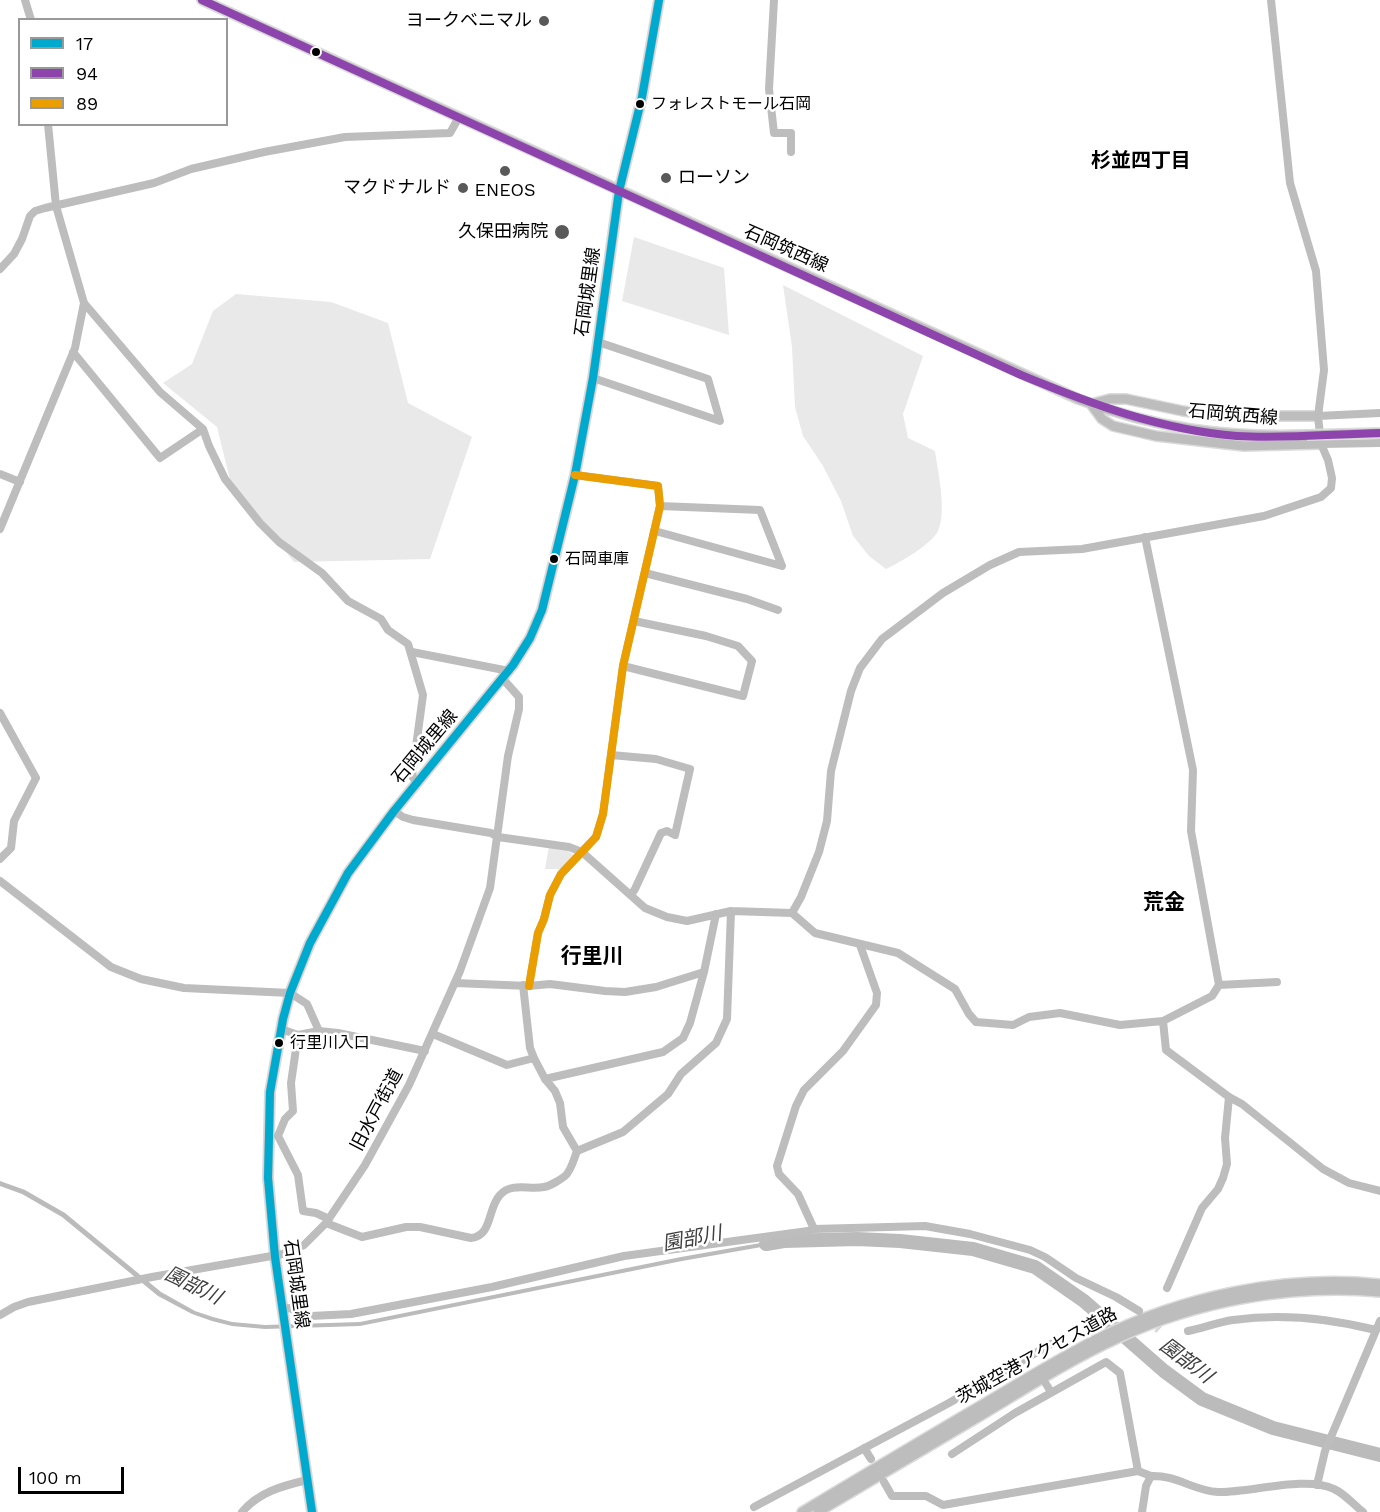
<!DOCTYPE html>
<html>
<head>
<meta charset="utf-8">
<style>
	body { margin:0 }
	#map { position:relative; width:1380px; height:1512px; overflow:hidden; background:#fff; font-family:"Work Sans",sans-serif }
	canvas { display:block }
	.legend { position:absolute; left:18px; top:18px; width:210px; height:108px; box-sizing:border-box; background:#fff; border:2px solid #999; margin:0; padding:8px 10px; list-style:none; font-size:18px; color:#000 }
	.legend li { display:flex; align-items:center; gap:12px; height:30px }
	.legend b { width:30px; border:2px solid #999 }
	.scale { position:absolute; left:18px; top:1467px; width:106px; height:27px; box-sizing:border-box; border:3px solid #000; border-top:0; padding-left:8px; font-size:18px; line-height:21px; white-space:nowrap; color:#000; -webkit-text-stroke:4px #fff; paint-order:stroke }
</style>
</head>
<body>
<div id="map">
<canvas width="1380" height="1512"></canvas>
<ul class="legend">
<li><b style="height:8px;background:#00a9ce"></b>17</li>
<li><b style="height:8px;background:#8e44ad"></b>94</li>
<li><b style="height:8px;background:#eb9e00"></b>89</li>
</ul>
<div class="scale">100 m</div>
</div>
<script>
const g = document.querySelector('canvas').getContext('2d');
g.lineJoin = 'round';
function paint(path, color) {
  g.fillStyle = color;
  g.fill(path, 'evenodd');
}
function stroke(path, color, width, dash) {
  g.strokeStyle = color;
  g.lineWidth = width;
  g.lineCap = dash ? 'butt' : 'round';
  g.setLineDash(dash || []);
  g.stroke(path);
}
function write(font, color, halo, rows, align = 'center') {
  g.font = font + ' "Work Sans","Noto Sans JP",sans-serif';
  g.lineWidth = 5;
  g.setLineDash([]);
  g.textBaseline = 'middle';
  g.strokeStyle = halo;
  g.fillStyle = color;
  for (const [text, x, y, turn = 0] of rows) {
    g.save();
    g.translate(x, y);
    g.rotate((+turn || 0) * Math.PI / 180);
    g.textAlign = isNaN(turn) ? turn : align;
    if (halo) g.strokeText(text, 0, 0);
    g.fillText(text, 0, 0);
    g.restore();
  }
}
const green = new Path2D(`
	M 634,237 L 724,268 L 729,335 L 622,301 Z
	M 783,285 L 923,356 L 903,414 L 908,438 L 935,451 C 938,473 947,511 938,531 C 932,544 899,563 886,569 L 869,556 L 853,536 L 841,501 L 823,466 L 803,436 L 795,407 L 792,347 Z
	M 236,294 L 331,302 L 388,323 L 408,403 L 472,437 L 430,559 L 294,562 L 231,484 L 217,427 L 163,383 L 192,364 L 213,311 Z
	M 549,846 L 565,849 L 575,856 L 563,869 L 545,869 Z`);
const water = new Path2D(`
	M 0,1181 L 25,1190 L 65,1213 L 161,1292 L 195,1311 L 213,1317 L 232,1322 L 265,1325 L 360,1322 L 681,1257 L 783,1239 L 784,1243 L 682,1261 L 360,1326 L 265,1329 L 232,1326 L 212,1321 L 192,1314 L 158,1296 L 62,1217 L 22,1194 L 0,1186 Z`);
const river = new Path2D(`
	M 766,1244 L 784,1241 L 857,1239 L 900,1241 L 973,1249 L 1035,1267 L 1084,1301 L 1164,1371 L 1202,1399 L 1273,1428 L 1380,1455`);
const minorTunnel = new Path2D(`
	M 1148,1320 L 1159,1330`);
const minor = new Path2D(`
	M 25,0 L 31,20
	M 774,0 L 769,89 L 774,133 L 791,133 L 791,152
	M 48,124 L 56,206 L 84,303 L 160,392 L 203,429 L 209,446 L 225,479 L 260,523 L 279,542 L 322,573 L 348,601 L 381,619 L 388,630 L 408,644 L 423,695 L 412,776 L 417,783
	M 0,269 L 14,254 L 22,239 L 30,216 L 35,211 L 45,208 L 154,183 L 191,169 L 264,152 L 345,137 L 450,133 L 459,117
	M 73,352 L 160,458 L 203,429
	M 593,378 L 720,421 L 708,379 L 598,342
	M 1318,416 L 1380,413
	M 1321,444 L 1380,443
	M 0,474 L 20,482
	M 0,529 L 75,348 L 84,303
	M 655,531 L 782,566 L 760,510 L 660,506
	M 645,573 L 747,599 L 778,610
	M 412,652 L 509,671
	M 623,666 L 743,696 L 752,661 L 738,646 L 706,636 L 634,621
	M 0,713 L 36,778 L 14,821 L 11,848 L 0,859
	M 611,755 L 656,759 L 690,769 L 675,835 L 667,831 L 661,833 L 635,889 L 631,895
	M 394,811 L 403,817 L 413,820 L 491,833 L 498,837 L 569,847 L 582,852 L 645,908 L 667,917 L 687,921 L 731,911 L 792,913 L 815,933 L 898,953 L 955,989 L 969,1014 L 976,1022 L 1013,1025 L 1029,1017 L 1060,1013 L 1120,1025 L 1163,1021 L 1212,996 L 1219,985 L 1191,831 L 1193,770 L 1145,537
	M 0,881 L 111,967 L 141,979 L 184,988 L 290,993 L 307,1004 L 319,1031 L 338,1033 L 425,1051
	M 792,913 L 801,897 L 819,852 L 827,821 L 831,771 L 851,691 L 860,668 L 882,639 L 943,593 L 990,565 L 1019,552 L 1082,549 L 1264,516 L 1321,497 L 1331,488 L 1332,478 L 1328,460 L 1321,444 L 1318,416 L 1324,370 L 1316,271 L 1290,183 L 1271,0
	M 455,983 L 529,986 L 550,984 L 605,991 L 625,992 L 656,987 L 704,972
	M 523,985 L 530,1048 L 534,1058
	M 1219,985 L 1277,982
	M 529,986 L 538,933 L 544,919 L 550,895 L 561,874 L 596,837 L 603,814 L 623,666 L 660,506 L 658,486 L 575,475
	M 1163,1021 L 1166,1050 L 1229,1097 L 1242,1104 L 1323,1169 L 1349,1183 L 1380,1191
	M 281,1029 L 298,1035 L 291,1083 L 293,1111 L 285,1119 L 278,1136 L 298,1175 L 303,1211 L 316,1213 L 329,1219
	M 433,1034 L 507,1065 L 534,1058 L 545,1079 L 555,1091 L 560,1103 L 563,1127 L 577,1151
	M 298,1035 L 319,1031
	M 545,1079 L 663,1052 L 683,1038 L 690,1023 L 704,972 L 716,914
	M 326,1223 L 362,1237 L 406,1227 L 420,1227 L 471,1238 C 493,1235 487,1209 500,1195 C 511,1182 529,1190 544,1187 C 550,1186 560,1180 565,1176 C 571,1171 574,1159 577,1151 L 623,1132 L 668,1094 L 681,1074 L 716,1043 L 727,1019 L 731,911
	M 814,1229 L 798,1194 L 779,1174 L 777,1166 L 796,1106 L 804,1090 L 843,1051 L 876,1005 L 877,993 L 860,945
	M 1167,1288 L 1202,1208 L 1218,1189 L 1223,1178 L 1227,1164 L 1225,1138 L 1229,1097
	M 282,1309 L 290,1308 L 301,1315 L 311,1316 L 351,1314 L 492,1287 L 624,1256 L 808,1231 L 814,1229 L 925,1226 L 970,1234 L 1030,1250 L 1045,1257 L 1076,1278 L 1116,1297 L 1139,1311
	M 0,1315 L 14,1307 L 28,1302 L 152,1277 L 283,1254 L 304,1245 L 326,1223 L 365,1165 L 409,1085 L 460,971 L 490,888 L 508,756 L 519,709 L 519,697 L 503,679
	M 1188,1331 C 1203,1328 1218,1322 1233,1320 C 1282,1313 1328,1318 1376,1330
	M 1046,1384 L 1051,1392
	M 864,1448 L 871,1459
	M 952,1454 L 1015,1413 L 1106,1362 L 1120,1373 L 1138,1471
	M 884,1482 L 892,1496 L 926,1496 L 943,1505 L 1138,1471 L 1151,1476
	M 1317,1485 L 1325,1451 L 1380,1321
	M 754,1507 L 949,1403 L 1051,1344
	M 242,1512 C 259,1492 282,1486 307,1480
	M 1142,1512 L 1146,1486 L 1151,1476 C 1177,1475 1194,1491 1218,1492 C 1249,1493 1306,1475 1334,1489 C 1345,1494 1354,1505 1363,1512`);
const major = new Path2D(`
	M 202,0 L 1078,399 C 1154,428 1226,438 1307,435
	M 1091,404 L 1102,419 L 1113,426 L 1156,436 L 1244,446 L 1321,444
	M 1091,404 L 1110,399 L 1126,399 L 1183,411 L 1224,416 L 1318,416
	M 312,1512 L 275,1257 L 268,1178 L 270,1092 L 283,1019 L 290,993 L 310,943 L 348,873 L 394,811 L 513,665 L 530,638 L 542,610 L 575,475 L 593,378 L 619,191 L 642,97 L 659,0
	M 802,1512 C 862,1476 922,1440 982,1405 C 1020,1382 1058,1359 1097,1339 C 1182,1296 1285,1274 1380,1284
	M 818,1512 C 870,1481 923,1450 975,1419 C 1022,1391 1068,1361 1118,1338 C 1198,1301 1292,1284 1380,1292`);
const majorBridge = new Path2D(`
	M 1307,435 L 1380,433`);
const bus1 = new Path2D(`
	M 312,1512 L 275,1257 L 268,1178 L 270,1092 L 283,1019 L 290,993 L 310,943 L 348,873 L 394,811 L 513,665 L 530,638 L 542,610 L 575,475 L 593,378 L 619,191 L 642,97 L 659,0`);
const bus2 = new Path2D(`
	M 202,0 L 1021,375 C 1091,404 1161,430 1237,436 C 1284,439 1333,434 1380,433`);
const bus3 = new Path2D(`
	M 529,986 L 538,933 L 544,919 L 550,895 L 561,874 L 596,837 L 603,814 L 623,666 L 660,506 L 658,486 L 575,475`);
const markers = [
	[544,21,6,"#595959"],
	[316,52,5,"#000"],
	[640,104,5,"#000"],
	[505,171,6,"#595959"],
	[666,178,6,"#595959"],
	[463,188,6,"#595959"],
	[562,232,8,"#595959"],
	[554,559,5,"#000"],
	[279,1043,5,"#000"]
];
const busNames = [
	["フォレストモール石岡",651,104],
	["石岡車庫",565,559],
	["行里川入口",290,1043]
];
const poiNames = [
	["ヨークベニマル",532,21],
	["ローソン",678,178,"left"],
	["マクドナルド",451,188],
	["ENEOS",505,191,"center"],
	["久保田病院",548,232]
];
const streetNames = [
	["石岡筑西線",786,249,24],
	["石岡城里線",588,292,-82],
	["石岡筑西線",1233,415,5],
	["石岡城里線",425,747,-50],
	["旧水戸街道",377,1110,-62],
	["石岡城里線",296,1284,82],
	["茨城空港アクセス道路",1037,1356,-29]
];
const neighbourhoodNames = [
	["杉並四丁目",1141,161]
];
const waterNames = [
	["園部川",692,1239,-11],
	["園部川",193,1286,26],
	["園部川",1186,1361,37]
];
const quarterNames = [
	["荒金",1164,903],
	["行里川",592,957]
];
paint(green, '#e9e9e9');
paint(water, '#bbb');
stroke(river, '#bbb', 14);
stroke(minorTunnel, '#d9d9d9', 8, [8, 4]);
stroke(major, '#dbdbdb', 12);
stroke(minor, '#bdbdbd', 8);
stroke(major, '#bdbdbd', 9);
stroke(majorBridge, '#dbdbdb', 12, []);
stroke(majorBridge, '#bdbdbd', 9);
stroke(bus1, '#00a9ce', 8);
stroke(bus2, '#8e44ad', 8);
stroke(bus3, '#eb9e00', 8);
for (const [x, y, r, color] of markers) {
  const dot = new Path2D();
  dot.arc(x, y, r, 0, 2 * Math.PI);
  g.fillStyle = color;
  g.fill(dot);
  stroke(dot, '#fff', 2);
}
write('16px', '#000', '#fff', busNames, 'left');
write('18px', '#000', '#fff', poiNames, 'right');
write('18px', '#000', '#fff', streetNames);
write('bold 20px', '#000', '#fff', neighbourhoodNames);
write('italic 20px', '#3f3f3f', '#fff', waterNames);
write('bold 21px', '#000', '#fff', quarterNames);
</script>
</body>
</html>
